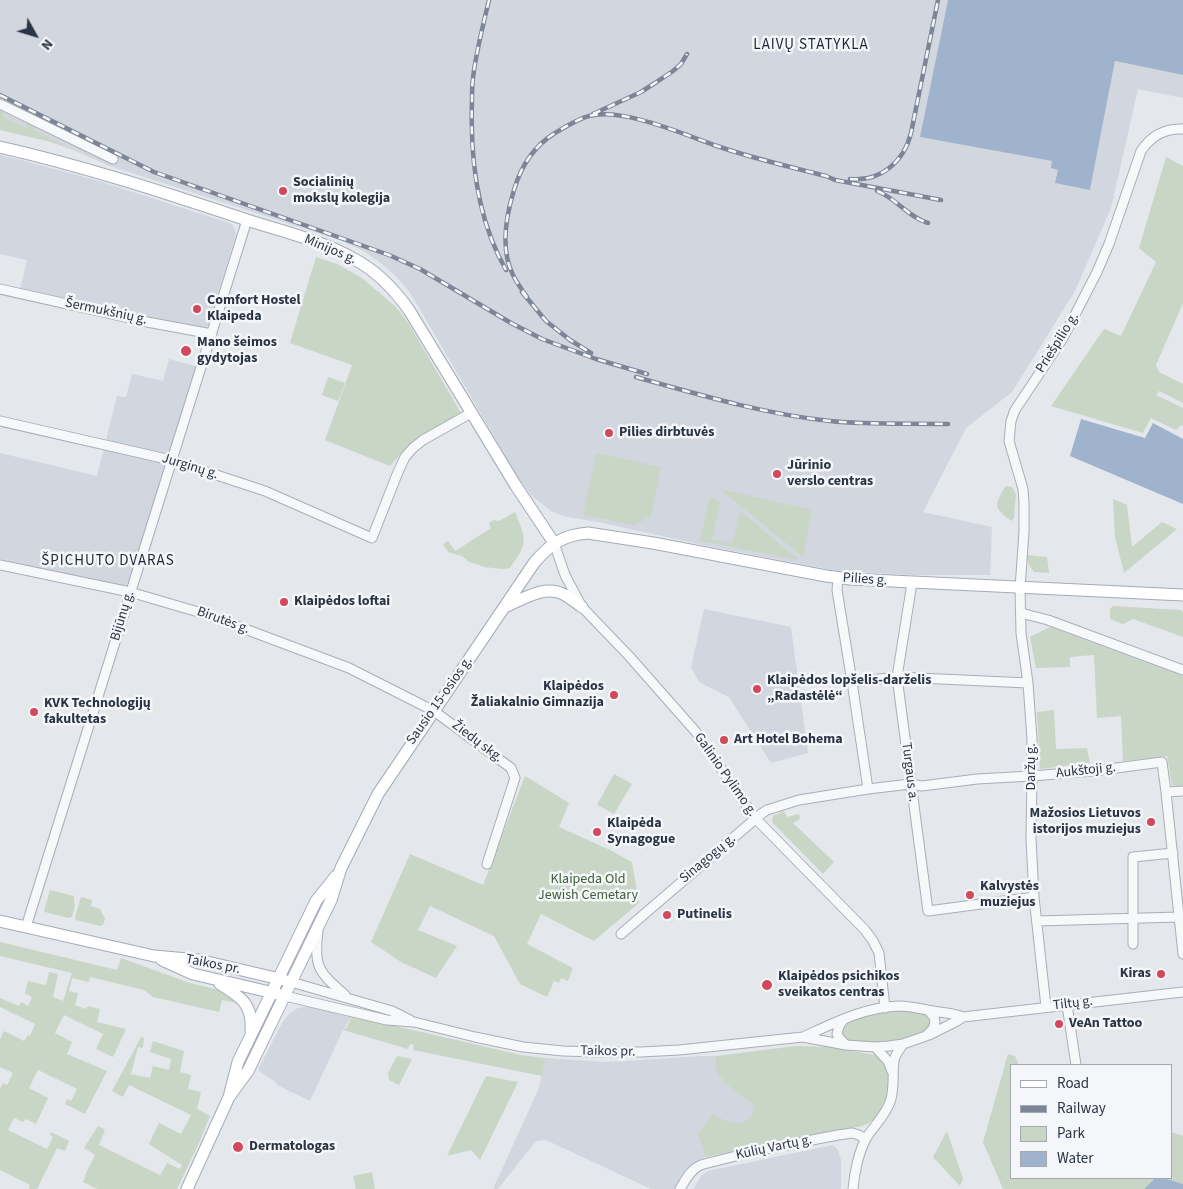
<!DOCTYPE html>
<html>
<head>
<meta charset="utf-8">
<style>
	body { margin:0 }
	#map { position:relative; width:1183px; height:1189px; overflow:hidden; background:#e4e7ec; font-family:"Source Sans 3",sans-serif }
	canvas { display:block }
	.legend { position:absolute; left:1010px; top:1064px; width:162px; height:115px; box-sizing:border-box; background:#f4f6f9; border:1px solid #a4a8b1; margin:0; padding:6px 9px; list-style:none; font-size:15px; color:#2b3445 }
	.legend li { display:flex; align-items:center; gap:10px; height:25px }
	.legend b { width:25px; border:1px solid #a4a8b1 }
	.north { position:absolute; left:10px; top:10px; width:50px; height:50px; -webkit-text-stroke:4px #f4f6f9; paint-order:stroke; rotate:129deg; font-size:14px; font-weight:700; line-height:20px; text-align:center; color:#2b3445 }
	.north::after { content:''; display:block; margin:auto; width:18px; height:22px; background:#2b3445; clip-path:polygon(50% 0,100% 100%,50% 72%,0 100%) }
</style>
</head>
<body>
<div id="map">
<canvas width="1183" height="1189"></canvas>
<ul class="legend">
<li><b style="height:6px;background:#fff"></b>Road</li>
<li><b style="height:6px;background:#7d8696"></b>Railway</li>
<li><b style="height:14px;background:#c9d6c5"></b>Park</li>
<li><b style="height:14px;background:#9fb4cc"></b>Water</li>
</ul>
<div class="north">N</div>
</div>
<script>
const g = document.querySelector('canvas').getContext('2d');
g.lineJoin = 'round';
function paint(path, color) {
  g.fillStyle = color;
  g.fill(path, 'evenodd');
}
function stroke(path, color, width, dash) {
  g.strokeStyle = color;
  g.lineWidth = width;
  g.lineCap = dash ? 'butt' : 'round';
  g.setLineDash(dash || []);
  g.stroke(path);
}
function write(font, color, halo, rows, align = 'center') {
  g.font = font + ' "Source Sans 3",sans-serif';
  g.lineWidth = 5;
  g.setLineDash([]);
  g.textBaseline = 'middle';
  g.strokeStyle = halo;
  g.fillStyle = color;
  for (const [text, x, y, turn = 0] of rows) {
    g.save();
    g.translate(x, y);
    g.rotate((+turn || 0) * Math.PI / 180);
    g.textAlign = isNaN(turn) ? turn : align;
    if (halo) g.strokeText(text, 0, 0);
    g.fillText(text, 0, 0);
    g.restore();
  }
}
const built = new Path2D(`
	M 0,0 L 948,0 L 921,136 L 1052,161 L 1058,170 L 1090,190 L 1115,61 L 1183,75 L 1183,98 L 1138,89 L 1111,208 L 1075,291 L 1012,392 L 966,428 L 923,512 L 992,527 L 990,575 L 913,575 L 837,571 L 698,544 L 598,522 L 568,517 L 552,512 L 531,495 L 516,474 L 411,294 L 397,277 L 382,264 L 364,251 L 340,240 L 110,166 L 73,150 L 3,116 L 0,113 Z
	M 0,155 L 21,160 L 99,181 L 229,223 L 233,225 L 236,235 L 208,326 L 205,328 L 197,328 L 20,290 L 27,260 L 0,254 Z
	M 169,359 L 198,367 L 128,583 L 125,586 L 121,586 L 0,559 L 0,453 L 97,476 L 117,396 L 126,397 L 132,374 L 163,381 Z
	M 704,609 L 791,627 L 808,753 L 771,763 L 729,697 L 699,682 L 691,667 Z
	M 305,1007 L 311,1007 L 352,1016 L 343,1030 L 310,1101 L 279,1086 L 274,1081 L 259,1071 L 259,1068 L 282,1023 L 288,1015 L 298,1008 Z
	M 701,1056 L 716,1056 L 716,1068 L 718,1073 L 730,1086 L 747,1100 L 753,1103 L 754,1108 L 752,1116 L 742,1123 L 728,1123 L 712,1115 L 698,1134 L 705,1157 L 692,1164 L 686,1170 L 674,1189 L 651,1189 L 546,1140 L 536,1141 L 498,1189 L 493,1189 L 539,1088 L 545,1058 L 605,1062 L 643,1060 Z
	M 833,1145 L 838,1150 L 841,1160 L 841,1189 L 693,1189 L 702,1175 L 708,1171 Z`);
const green = new Path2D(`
	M 2,110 L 4,112 L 3,116 L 25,127 L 28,122 L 36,126 L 34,130 L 73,150 L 51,142 L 0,130 L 0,111 Z
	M 1166,157 L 1183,166 L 1183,303 L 1156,365 L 1159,372 L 1183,384 L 1183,403 L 1159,391 L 1156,395 L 1183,408 L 1183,426 L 1181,425 L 1176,430 L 1151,418 L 1143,433 L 1051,406 L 1104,329 L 1121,336 L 1156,262 L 1139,248 Z
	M 316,257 L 337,264 L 362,278 L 396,307 L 409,324 L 461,413 L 409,445 L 390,466 L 325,440 L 352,365 L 290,343 Z
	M 328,377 L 345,383 L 338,401 L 322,395 Z
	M 596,453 L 661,467 L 651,516 L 635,525 L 583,515 Z
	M 1006,486 L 1012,487 L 1016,494 L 1014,518 L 1012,521 C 1008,519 997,511 997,505 C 997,501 1003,489 1006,486 Z
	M 720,489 L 812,510 L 803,557 Z
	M 710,497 L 716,499 L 720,503 L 712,540 L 732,543 L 740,511 L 799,560 L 700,541 Z
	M 1113,499 L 1127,505 L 1132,547 L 1162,522 L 1177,529 L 1124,573 L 1115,537 Z
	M 515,512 C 527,541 528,543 510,568 L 502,569 L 484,567 L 476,564 L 469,562 L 462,556 L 448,552 L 443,544 L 448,541 L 455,551 L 491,528 L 489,523 L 494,520 L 499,521 Z
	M 1028,555 L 1047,557 L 1049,573 L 1034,572 C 1030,567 1026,562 1028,555 Z
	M 1113,606 L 1181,610 L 1183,612 L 1183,637 L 1133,619 L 1123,624 L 1110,619 L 1110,609 Z
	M 1050,627 L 1183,676 L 1183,787 L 1172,785 L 1167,756 L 1123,761 L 1121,716 L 1097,718 L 1094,655 L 1070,657 L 1070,667 L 1036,668 L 1030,637 Z
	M 1054,710 L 1056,749 L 1087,748 L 1090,763 L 1040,769 L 1037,712 Z
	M 614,774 L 632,784 L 614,814 L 597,805 Z
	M 525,776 L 569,803 L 559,827 L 610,850 L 632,862 L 639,903 L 594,941 L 541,914 L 527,944 L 573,968 L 568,981 L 561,978 L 559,983 L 554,981 L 547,997 L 520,984 L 494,936 L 430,906 L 418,930 L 457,946 L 436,978 L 401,962 L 371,942 L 410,854 L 483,885 Z
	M 784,811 L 787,817 L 799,814 L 800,819 L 793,823 L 834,862 L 823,874 L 772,822 L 773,816 Z
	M 50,890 L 74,896 L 74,903 L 75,905 L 72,917 L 69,918 L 45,912 L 44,911 Z
	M 81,897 L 92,900 L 91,906 L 100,909 L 105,919 L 103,925 L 100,926 L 76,920 L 75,917 Z
	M 0,942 L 117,970 L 121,958 L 190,983 L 227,992 L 237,1003 L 222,1000 L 219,1012 L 153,997 L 144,990 L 90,977 L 89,982 L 72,978 L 69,991 L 78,993 L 75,1005 L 86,1009 L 88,1006 L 100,1009 L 97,1022 L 126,1029 L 113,1057 L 96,1049 L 103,1034 L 64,1015 L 55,1033 L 72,1042 L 67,1054 L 107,1071 L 85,1114 L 65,1104 L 67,1099 L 71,1101 L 77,1089 L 38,1070 L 29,1088 L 48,1098 L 36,1124 L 26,1119 L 23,1122 L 14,1118 L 8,1130 L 47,1149 L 53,1137 L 50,1135 L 51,1132 L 69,1141 L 65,1151 L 57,1148 L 37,1189 L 29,1189 L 30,1185 L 0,1170 L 0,1089 L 3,1083 L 7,1085 L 13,1073 L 0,1067 L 0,1039 L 4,1031 L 24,1041 L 28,1035 L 30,1036 L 35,1024 L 0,1007 L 0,998 L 19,1006 L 21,1002 L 28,1006 L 32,997 L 25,993 L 28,981 L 46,985 L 49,972 L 58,974 L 53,997 L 63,1001 L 72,973 L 0,956 Z
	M 897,1011 C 908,1011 920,1012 930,1016 L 932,1024 C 929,1027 926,1030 923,1032 C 911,1041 861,1047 848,1040 C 844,1038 842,1035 842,1031 C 843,1017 885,1012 897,1011 Z
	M 352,1016 L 521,1055 L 545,1058 L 542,1076 L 413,1050 L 414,1045 L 410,1044 L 408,1049 L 343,1030 L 347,1027 Z
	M 141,1037 L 144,1038 L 143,1048 L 138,1047 L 131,1074 L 150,1078 L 153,1066 L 169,1070 L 171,1059 L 150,1052 L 153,1041 L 184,1051 L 180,1072 L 191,1075 L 188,1089 L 201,1092 L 197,1109 L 210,1116 L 199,1143 L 177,1189 L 97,1189 L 83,1182 L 87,1171 L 95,1155 L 84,1148 L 98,1126 L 105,1130 L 99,1145 L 160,1175 L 167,1163 L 180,1169 L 182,1165 L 149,1144 L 159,1123 L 181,1134 L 191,1115 L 129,1085 L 123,1097 L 112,1091 Z
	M 796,1046 L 830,1047 L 875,1055 C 894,1063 891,1098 881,1112 C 876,1119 870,1123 862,1126 L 705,1157 L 698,1134 L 712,1114 L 728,1122 L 737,1123 L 742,1123 L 752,1116 L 753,1108 L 753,1103 C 743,1098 722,1082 717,1072 C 715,1067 716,1061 716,1056 Z
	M 1008,1054 L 1015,1056 L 1019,1065 L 1012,1065 L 1012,1178 L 1155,1178 L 1144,1189 L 1003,1189 L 983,1142 Z
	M 397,1056 L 412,1059 L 399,1085 L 389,1080 L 388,1073 Z
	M 486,1076 L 518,1082 L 480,1160 L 471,1150 L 447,1156 Z
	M 947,1131 L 963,1179 L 960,1186 L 933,1157 Z
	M 1172,1132 L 1183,1136 L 1183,1184 L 1164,1178 L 1172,1178 Z
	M 372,1172 L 375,1189 L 356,1189 L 353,1176 Z`);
const water = new Path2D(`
	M 948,0 L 1183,0 L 1183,75 L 1115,61 L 1090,190 L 1055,183 L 1058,170 L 1051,168 L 1052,161 L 920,137 Z
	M 1081,419 L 1145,438 L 1153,423 L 1183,439 L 1183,504 L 1070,456 Z
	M 1155,1178 L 1164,1178 L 1183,1184 L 1183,1189 L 1144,1189 Z`);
const minor = new Path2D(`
	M 0,104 L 113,159
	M 0,289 L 147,322 L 212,334
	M 0,421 L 171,460 L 265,491 L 372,538 L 398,472 L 405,457 L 413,448 L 423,440 L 471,413
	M 554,543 L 565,575 L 582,607 L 629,656 L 696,732 L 755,818 L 865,930 L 873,941 L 879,953 L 885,1008
	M 0,565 L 130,592 L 205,614 L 349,668 L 434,711 L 511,768 L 515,778 L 487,864
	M 838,578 L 837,590 L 852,682 L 897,677 L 1028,683
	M 912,583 L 897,677 L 928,911 L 1034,897
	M 1021,613 L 1048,620 L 1183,670
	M 852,682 L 868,789
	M 1166,792 L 1183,791
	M 1037,921 L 1179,917 L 1183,919
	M 26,927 L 247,220
	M 318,932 C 313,968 320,973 345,995
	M 621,934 L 761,814 L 767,810 L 799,800 L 868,789 L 910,784 L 922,786 L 977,779 L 1032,776 L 1093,771 L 1162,762 L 1166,792 L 1183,954
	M 1133,944 L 1133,857 L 1173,853
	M 291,982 L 392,1011 L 410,1020
	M 285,996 L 387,1020 L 414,1022 L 475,1037 L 523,1047 L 563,1051 L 597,1052 L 641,1052 L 679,1050 L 803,1037 L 846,1045 L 875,1047 L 889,1046 L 903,1044 L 926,1036 L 933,1029 L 935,1022 L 934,1017 L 928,1010
	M 1067,1005 L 1076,1065
	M 1046,1007 L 1034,897 L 1031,839 L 1032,776 L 1032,739 L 1028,683 L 1021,633 L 1020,588 L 1024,532 L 1024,503 L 1023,489 L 1009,441 L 1011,421 L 1015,410 L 1063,338 L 1097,272 L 1109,244 L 1141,151 C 1151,136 1164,128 1183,129
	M 843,1020 L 839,1026 L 837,1034 L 840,1039 L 846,1045
	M 929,1035 L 957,1021 L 963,1017
	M 803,1037 C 834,1023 865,1007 899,1006 C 910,1006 922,1009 933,1011 C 943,1013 954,1013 963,1017 L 1183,992
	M 875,1047 L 888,1061 L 892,1071
	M 680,1189 C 686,1179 692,1167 704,1164 L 760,1150 L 838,1135 L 852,1133 L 859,1135 L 865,1139
	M 853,1189 C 854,1174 859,1150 867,1137 C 874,1126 885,1116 890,1102 C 895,1089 892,1075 894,1061 C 895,1054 900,1049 903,1044`);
const major = new Path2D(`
	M 0,147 C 84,166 166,193 247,220 C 281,231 324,241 354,259 C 377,271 394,289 409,310 L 516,486 L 554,543
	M 507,606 C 525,598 546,584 565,595 C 571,599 577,603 582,607
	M 0,921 L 154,956 L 199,960 L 284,980
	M 162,960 L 193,974 L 278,994
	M 220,984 C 241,997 253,1004 251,1031
	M 229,1097 L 248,1071 L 331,900 L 341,868 L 378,794 L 534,563 C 550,544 563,535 588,533 L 653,543 L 826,576 L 850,579 L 1183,595
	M 187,1189 L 229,1097 L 238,1062 L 316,901 L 336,876`);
const rail = new Path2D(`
	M 489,0 C 483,26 476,52 473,78 C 472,86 472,93 472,101 C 470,159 477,219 506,270
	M 0,95 L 154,172 L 389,255 L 420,269 L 511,323 L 542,339 L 596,359 L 647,374
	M 593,114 L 641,92 L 655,83 L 673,71 L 681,64 L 687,54
	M 850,179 C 880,182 904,162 911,133 L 938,0
	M 877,191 C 896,198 908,217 928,223
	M 522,292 L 546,321 L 570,340 L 591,353
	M 527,297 C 522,290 517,283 513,275 C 500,249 506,216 514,190 C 521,166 534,146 555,133 C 565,127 578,119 589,116 C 624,107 687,136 720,147 C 755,159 791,167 826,176 L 835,180 L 941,200
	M 636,377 C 700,395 764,414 830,421 C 869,425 909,423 948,424`);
const markers = [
	[283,191,5,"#d1495b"],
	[197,309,5,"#d1495b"],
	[186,351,6,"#d1495b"],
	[609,433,5,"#d1495b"],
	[777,474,5,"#d1495b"],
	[284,602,5,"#d1495b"],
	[757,689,5,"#d1495b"],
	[614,695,5,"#d1495b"],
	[34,712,5,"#d1495b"],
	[724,740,5,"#d1495b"],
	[1151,822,5,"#d1495b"],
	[597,832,5,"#d1495b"],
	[970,895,5,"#d1495b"],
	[667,915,5,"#d1495b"],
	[1161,974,5,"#d1495b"],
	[767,985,6,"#d1495b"],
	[1059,1024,5,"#d1495b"],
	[238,1147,6,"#d1495b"]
];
const poiNames = [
	["Socialinių",293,183],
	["mokslų kolegija",293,199],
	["Comfort Hostel",207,301],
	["Klaipeda",207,317],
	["Mano šeimos",197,343],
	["gydytojas",197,359],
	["Pilies dirbtuvės",619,433],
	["Jūrinio",787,466],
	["verslo centras",787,482],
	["Klaipėdos loftai",294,602],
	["Klaipėdos lopšelis-darželis",767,681],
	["„Radastėlė“",767,697],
	["Klaipėdos",604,687,"right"],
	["Žaliakalnio Gimnazija",604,703,"right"],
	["KVK Technologijų",44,704],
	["fakultetas",44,720],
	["Art Hotel Bohema",734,740],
	["Mažosios Lietuvos",1141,814,"right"],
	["istorijos muziejus",1141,830,"right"],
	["Klaipėda",607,824],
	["Synagogue",607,840],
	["Kalvystės",980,887],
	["muziejus",980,903],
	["Putinelis",677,915],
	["Kiras",1151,974,"right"],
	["Klaipėdos psichikos",778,977],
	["sveikatos centras",778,993],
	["VeAn Tattoo",1069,1024],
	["Dermatologas",249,1147]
];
const streetNames = [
	["Minijos g.",330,250,23],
	["Šermukšnių g.",106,312,12],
	["Priešpilio g.",1058,343,-58],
	["Jurginų g.",190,467,17],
	["Pilies g.",865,580,4],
	["Bijūnų g.",123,616,-73],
	["Birutės g.",223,621,20],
	["Sausio 15-osios g.",440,701,-55],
	["Žiedų skg.",477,742,37],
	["Daržų g.",1032,767,-90],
	["Aukštoji g.",1086,771,-6],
	["Turgaus a.",909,772,83],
	["Galinio Pylimo g.",725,775,55],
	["Sinagogų g.",708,859,-40],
	["Taikos pr.",213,965,11],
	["Tiltų g.",1073,1004,-7],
	["Taikos pr.",608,1052,1],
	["Kūlių Vartų g.",774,1148,-12]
];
const parkNames = [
	["Klaipeda Old",588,880],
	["Jewish Cemetary",588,896]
];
const neighbourhoodNames = [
	["LAIVŲ STATYKLA",811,46],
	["ŠPICHUTO DVARAS",108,562]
];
paint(built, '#d2d6de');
paint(green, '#c9d6c5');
paint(water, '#9fb4cc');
stroke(minor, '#a9aeb7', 11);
stroke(major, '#a3abb8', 13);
stroke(minor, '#f7f8fa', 9);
stroke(major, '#fff', 11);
stroke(rail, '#7d8696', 4.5);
stroke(rail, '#f4f6f9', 2.5, [8]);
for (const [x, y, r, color] of markers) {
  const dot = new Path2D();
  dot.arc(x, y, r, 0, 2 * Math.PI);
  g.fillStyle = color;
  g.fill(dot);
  stroke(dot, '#f4f6f9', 2);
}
write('bold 14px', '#2b3445', '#f4f6f9', poiNames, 'left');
write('14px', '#2b3445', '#f4f6f9', streetNames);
write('14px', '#3f6138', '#f4f6f9', parkNames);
g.letterSpacing = '1px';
write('15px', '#1d2536', '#f4f6f9', neighbourhoodNames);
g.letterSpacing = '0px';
</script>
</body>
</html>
